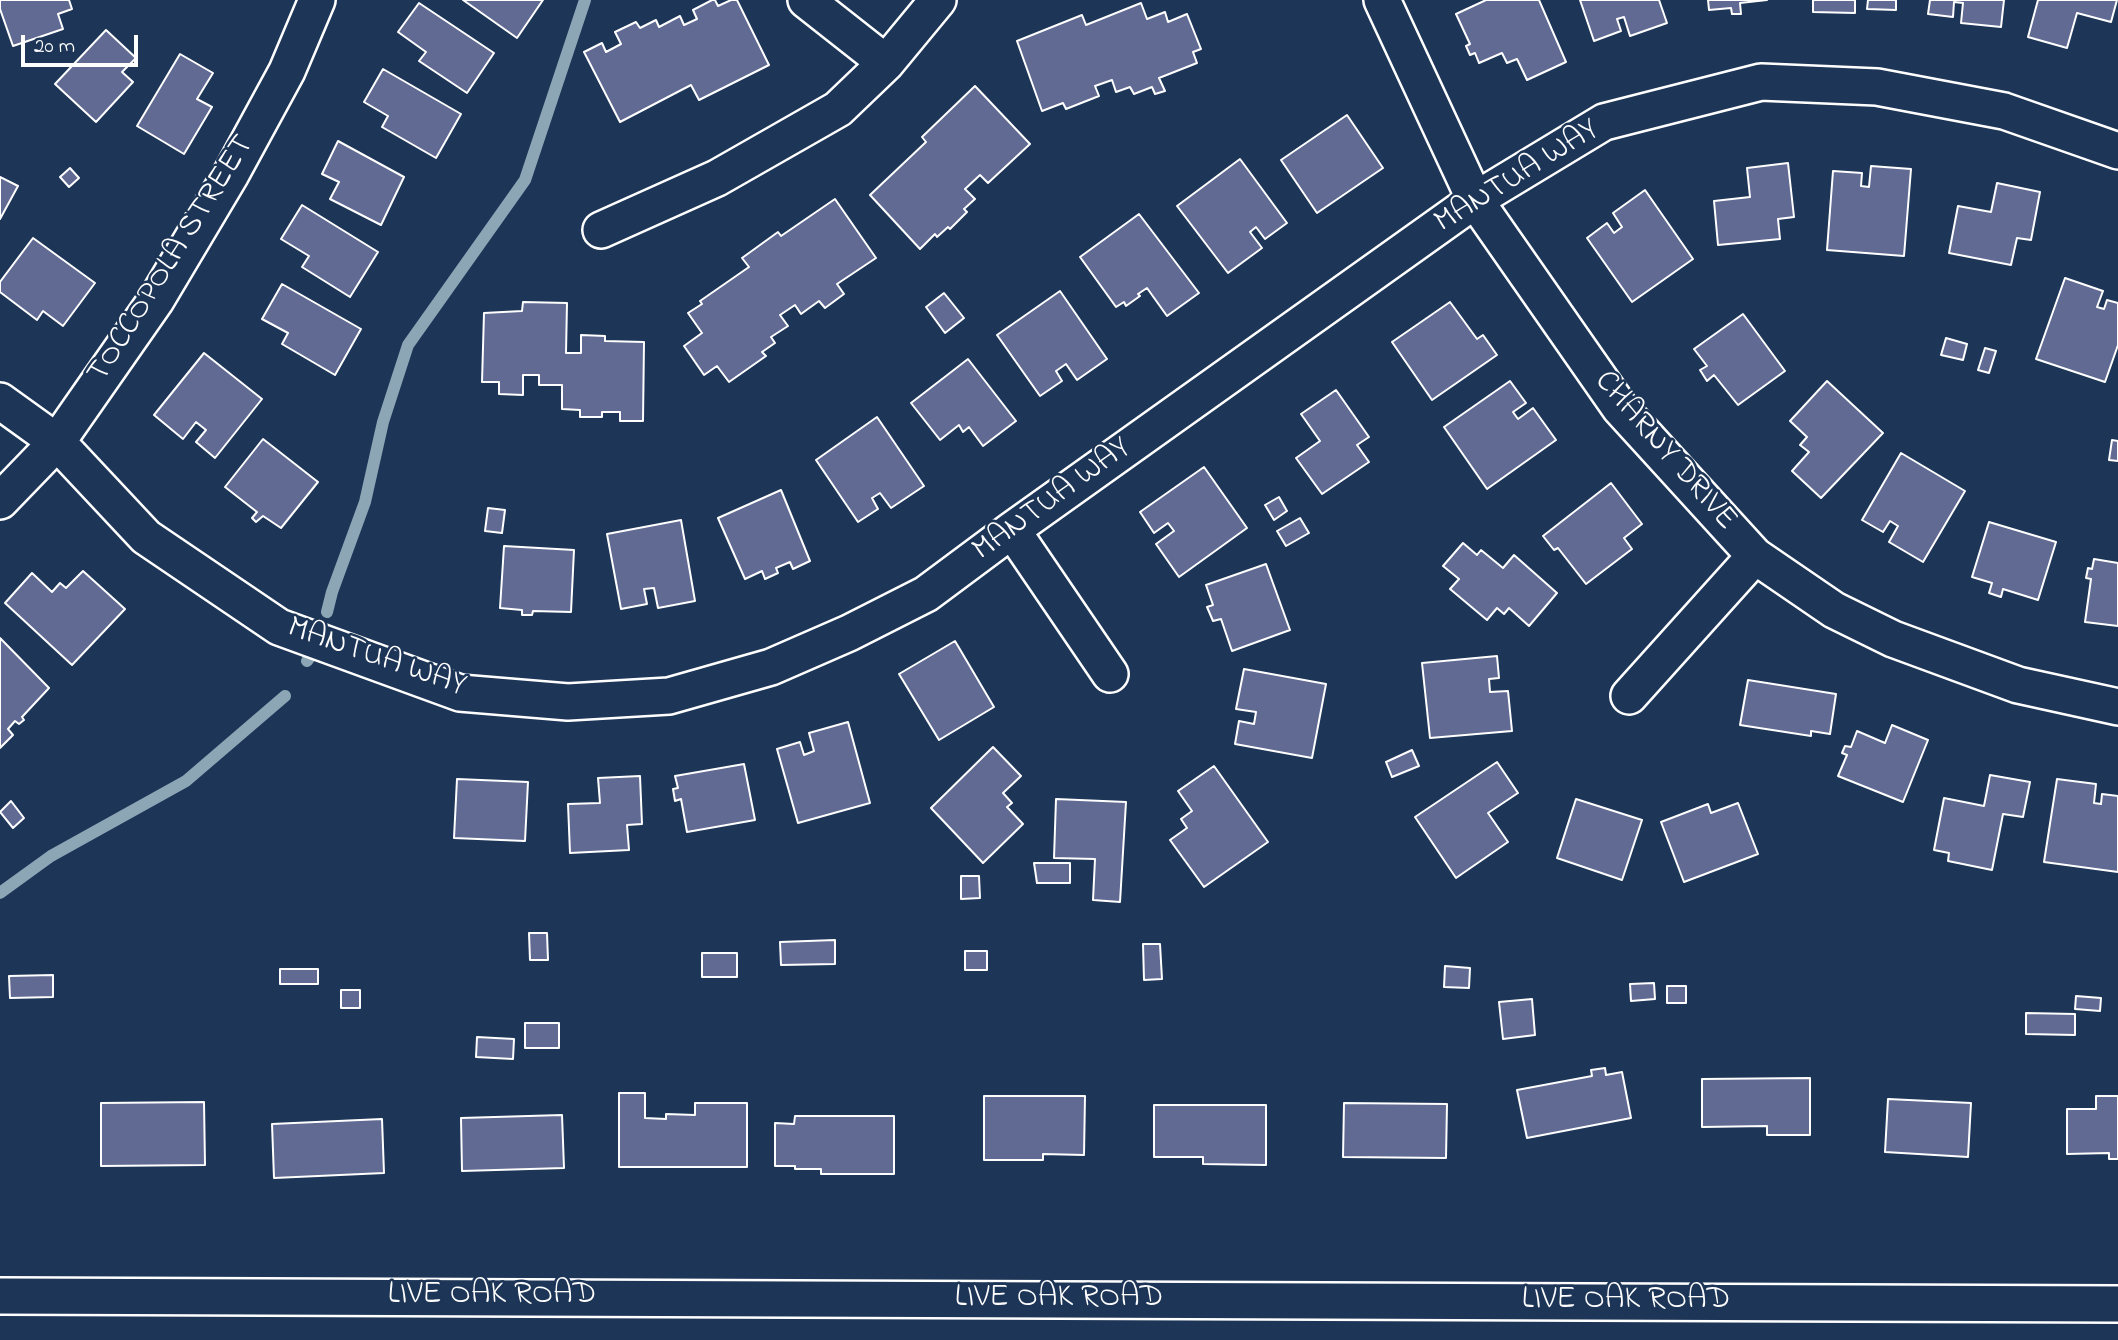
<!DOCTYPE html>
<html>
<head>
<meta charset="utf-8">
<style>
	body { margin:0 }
	#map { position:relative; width:2118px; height:1340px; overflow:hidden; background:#1d3557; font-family:"Indie Flower",sans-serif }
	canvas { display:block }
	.scale { position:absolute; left:21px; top:35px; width:117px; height:32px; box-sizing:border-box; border:4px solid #fff; border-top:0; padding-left:9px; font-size:21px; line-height:24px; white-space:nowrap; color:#fff; -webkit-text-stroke:5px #1d3557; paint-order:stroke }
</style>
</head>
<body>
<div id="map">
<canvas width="2118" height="1340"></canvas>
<div class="scale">20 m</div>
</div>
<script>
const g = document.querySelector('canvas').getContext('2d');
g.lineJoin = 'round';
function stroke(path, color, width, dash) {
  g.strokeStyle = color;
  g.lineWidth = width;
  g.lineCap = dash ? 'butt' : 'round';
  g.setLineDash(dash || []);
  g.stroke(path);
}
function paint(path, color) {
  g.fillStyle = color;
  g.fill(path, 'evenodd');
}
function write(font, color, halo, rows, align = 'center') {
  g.font = font + ' "Indie Flower",sans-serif';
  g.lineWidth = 5;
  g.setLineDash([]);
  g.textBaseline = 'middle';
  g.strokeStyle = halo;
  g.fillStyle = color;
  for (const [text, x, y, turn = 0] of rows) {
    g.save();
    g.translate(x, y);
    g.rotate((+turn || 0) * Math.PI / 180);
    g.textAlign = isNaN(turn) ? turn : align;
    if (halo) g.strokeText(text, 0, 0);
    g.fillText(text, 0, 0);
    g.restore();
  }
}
const stream = new Path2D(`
	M 327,612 L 332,592 L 365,502 L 383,422 L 408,345 L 525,180 L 585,0
	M 307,661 L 318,646
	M 0,893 L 51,856 L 186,781 L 285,696`);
const building = new Path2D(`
	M 0,0 L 69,0 L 72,9 L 58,14 L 63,29 L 13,46 L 0,9 Z
	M 463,0 L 543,0 L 517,38 Z
	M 712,0 L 715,0 L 718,6 L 731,0 L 737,0 L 769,65 L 699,100 L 691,85 L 620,122 L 584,52 L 602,43 L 606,52 L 621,44 L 615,32 L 636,22 L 640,28 L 656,20 L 659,27 L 680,16 L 684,25 L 697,19 L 693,10 Z
	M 1486,0 L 1539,0 L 1566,62 L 1527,80 L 1517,59 L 1507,63 L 1502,53 L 1479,63 L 1475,53 L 1470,55 L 1466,46 L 1470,44 L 1456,14 Z
	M 1580,0 L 1659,0 L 1667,23 L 1630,36 L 1624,17 L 1617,19 L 1621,31 L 1594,41 Z
	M 1708,0 L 1767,0 L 1740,3 L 1741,14 L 1732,14 L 1731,8 L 1709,10 Z
	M 1813,0 L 1855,0 L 1855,13 L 1813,12 Z
	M 1868,0 L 1896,0 L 1896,10 L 1867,9 Z
	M 1930,0 L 2004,0 L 2001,27 L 1961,23 L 1963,3 L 1954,2 L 1953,17 L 1928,14 Z
	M 2038,0 L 2117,0 L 2111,22 L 2077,13 L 2067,48 L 2028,37 Z
	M 419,3 L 494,53 L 467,93 L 419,61 L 426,52 L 398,32 Z
	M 1141,3 L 1147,19 L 1165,12 L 1168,22 L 1187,14 L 1201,49 L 1193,52 L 1197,63 L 1159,78 L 1165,91 L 1155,94 L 1152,87 L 1134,94 L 1130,87 L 1116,92 L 1112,80 L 1095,86 L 1099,96 L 1066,109 L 1063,103 L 1042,111 L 1017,41 L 1082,15 L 1086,25 Z
	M 106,30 L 136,58 L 122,72 L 133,82 L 96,122 L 55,84 Z
	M 180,54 L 213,73 L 197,99 L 212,107 L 184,154 L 137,126 Z
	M 383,69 L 461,114 L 436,158 L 382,127 L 388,116 L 364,102 Z
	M 975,86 L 1030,144 L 988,183 L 980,175 L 965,189 L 975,199 L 964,209 L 967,212 L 950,229 L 948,227 L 937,237 L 935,234 L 920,249 L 870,195 L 926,142 L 922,137 Z
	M 1347,115 L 1383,168 L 1317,213 L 1281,160 Z
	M 338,141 L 404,177 L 381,225 L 330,199 L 339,182 L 322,174 Z
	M 1240,159 L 1287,223 L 1265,239 L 1256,227 L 1250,232 L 1262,248 L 1228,273 L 1177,206 Z
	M 1788,163 L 1794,217 L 1778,219 L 1780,239 L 1718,245 L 1714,201 L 1750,197 L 1747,168 Z
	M 1871,166 L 1911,169 L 1904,256 L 1827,250 L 1833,171 L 1862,173 L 1861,186 L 1869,187 Z
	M 70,168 L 79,178 L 69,187 L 60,177 Z
	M 0,177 L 18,186 L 0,219 Z
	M 1997,183 L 2040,192 L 2031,240 L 2017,238 L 2011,265 L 1949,253 L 1958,206 L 1991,212 Z
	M 1645,190 L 1693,259 L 1632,302 L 1587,238 L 1607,223 L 1614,233 L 1622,227 L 1613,213 Z
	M 835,199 L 876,258 L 837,284 L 844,294 L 825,308 L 819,301 L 801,314 L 795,305 L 780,315 L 788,326 L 771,337 L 775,343 L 762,352 L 766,356 L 729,382 L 717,366 L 704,375 L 684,346 L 702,333 L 688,313 L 702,304 L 700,301 L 749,267 L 742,258 L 778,232 L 781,236 Z
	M 302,205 L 378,252 L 350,297 L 302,267 L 309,256 L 281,239 Z
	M 1139,214 L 1199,293 L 1167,316 L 1147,288 L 1138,294 L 1140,296 L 1126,306 L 1124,302 L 1116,307 L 1080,257 Z
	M 33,238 L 95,283 L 63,326 L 43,311 L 37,320 L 0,292 L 0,282 Z
	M 2065,278 L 2103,291 L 2097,307 L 2104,309 L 2107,300 L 2118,303 L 2118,345 L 2105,382 L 2036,359 Z
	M 282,284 L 361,329 L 335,375 L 282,344 L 288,333 L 262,319 Z
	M 1060,291 L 1107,359 L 1077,380 L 1066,364 L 1056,371 L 1062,381 L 1040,396 L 997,335 Z
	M 944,293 L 964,318 L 945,333 L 926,307 Z
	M 523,302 L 567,303 L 566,353 L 581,353 L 581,335 L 605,336 L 605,341 L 644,342 L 643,421 L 620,421 L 620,412 L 602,412 L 602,417 L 580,417 L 580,410 L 562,409 L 562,385 L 539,385 L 539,375 L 523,375 L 523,395 L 499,394 L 499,382 L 482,382 L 484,313 L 522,311 Z
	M 1450,302 L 1477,339 L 1483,335 L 1497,355 L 1432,400 L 1392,342 Z
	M 1743,314 L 1785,371 L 1738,405 L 1714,375 L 1707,381 L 1700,370 L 1707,366 L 1694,349 Z
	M 1946,338 L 1967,344 L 1963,360 L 1941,355 Z
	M 1985,348 L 1996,351 L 1989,373 L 1978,370 Z
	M 204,353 L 262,399 L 215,458 L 196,442 L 206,430 L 196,422 L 183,439 L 154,415 Z
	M 968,359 L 1016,421 L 983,446 L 969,427 L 963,432 L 959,425 L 940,440 L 911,403 Z
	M 1510,381 L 1526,403 L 1513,412 L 1518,419 L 1533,408 L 1556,440 L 1487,489 L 1444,427 Z
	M 1827,381 L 1883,433 L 1821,498 L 1792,471 L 1809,452 L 1800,445 L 1807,437 L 1790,421 Z
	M 1336,390 L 1369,437 L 1357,445 L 1369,462 L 1322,494 L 1296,458 L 1320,441 L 1301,414 Z
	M 877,417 L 924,486 L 891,508 L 880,493 L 872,498 L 878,509 L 858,522 L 816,460 Z
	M 263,439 L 318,482 L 281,528 L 263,516 L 256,522 L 252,518 L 257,512 L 225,487 Z
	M 2112,440 L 2118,441 L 2118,461 L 2109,460 Z
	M 1901,453 L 1965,491 L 1923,562 L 1889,542 L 1898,526 L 1890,521 L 1883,532 L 1862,520 Z
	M 1204,467 L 1247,528 L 1179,577 L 1156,544 L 1174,531 L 1168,523 L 1154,533 L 1140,512 Z
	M 1611,483 L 1642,524 L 1624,538 L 1632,549 L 1586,584 L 1558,548 L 1554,550 L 1543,536 Z
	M 781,490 L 810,561 L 793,569 L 790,562 L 776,568 L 778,573 L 765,579 L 762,571 L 745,579 L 718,518 Z
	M 1279,497 L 1287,511 L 1274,520 L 1265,505 Z
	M 488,508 L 505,510 L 502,533 L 485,531 Z
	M 1300,518 L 1309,533 L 1286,546 L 1277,531 Z
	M 681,520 L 695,601 L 658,608 L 654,588 L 644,589 L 647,604 L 621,609 L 607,534 Z
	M 1989,522 L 2056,542 L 2038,600 L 2003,589 L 2001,597 L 1989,593 L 1992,583 L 1972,577 Z
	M 1463,543 L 1477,555 L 1481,550 L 1503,568 L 1514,555 L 1557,593 L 1529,626 L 1509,608 L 1504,614 L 1497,608 L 1487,620 L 1450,589 L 1459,579 L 1443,566 Z
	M 504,546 L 574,550 L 571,612 L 533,611 L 532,615 L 522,615 L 522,610 L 500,608 Z
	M 2094,559 L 2118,563 L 2118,626 L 2085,622 L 2091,579 L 2086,578 L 2088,568 L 2092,569 Z
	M 1266,564 L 1290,630 L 1232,651 L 1221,619 L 1213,621 L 1207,607 L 1213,605 L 1206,585 Z
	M 83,571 L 125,609 L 72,665 L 5,603 L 32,573 L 52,592 L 60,583 L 66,588 Z
	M 0,638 L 49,688 L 22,717 L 24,720 L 19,724 L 15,721 L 8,729 L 13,735 L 0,748 Z
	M 955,641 L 994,707 L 939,740 L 899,674 Z
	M 1497,656 L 1499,678 L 1489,679 L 1490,692 L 1508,691 L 1512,731 L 1430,738 L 1422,663 Z
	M 1244,669 L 1326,684 L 1312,758 L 1235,744 L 1239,721 L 1254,724 L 1256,712 L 1236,709 Z
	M 1748,680 L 1836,694 L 1830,734 L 1811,731 L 1811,736 L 1740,725 Z
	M 848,722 L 870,803 L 798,823 L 777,749 L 800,742 L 804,755 L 814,751 L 809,733 Z
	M 1892,725 L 1928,740 L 1903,802 L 1838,776 L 1847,755 L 1842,753 L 1845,746 L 1851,747 L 1857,731 L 1885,743 Z
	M 993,747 L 1021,776 L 1003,793 L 1012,803 L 1007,807 L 1023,824 L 983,863 L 931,808 Z
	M 1412,750 L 1419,766 L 1392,777 L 1386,762 Z
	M 1497,762 L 1518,793 L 1488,813 L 1508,842 L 1456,878 L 1415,817 Z
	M 744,764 L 755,820 L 687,832 L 681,799 L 675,801 L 673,789 L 678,788 L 675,776 Z
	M 1214,766 L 1268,842 L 1204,887 L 1170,840 L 1187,828 L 1181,819 L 1192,811 L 1178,791 Z
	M 1990,775 L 2030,782 L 2023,817 L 2003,814 L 1992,870 L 1948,861 L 1949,853 L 1934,850 L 1944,798 L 1984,806 Z
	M 640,776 L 642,824 L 627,825 L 629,850 L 570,853 L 568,804 L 600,803 L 598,778 Z
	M 457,779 L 528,782 L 525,841 L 454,838 Z
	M 2057,779 L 2096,784 L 2094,803 L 2101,804 L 2102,794 L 2118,796 L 2118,872 L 2044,862 Z
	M 1056,799 L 1126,802 L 1120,902 L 1093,900 L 1095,859 L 1054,858 Z
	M 1576,799 L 1642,820 L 1622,880 L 1557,858 Z
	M 11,801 L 24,818 L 13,828 L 0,812 Z
	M 1738,803 L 1758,854 L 1684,882 L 1661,822 L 1708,804 L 1711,813 Z
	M 1034,863 L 1070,863 L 1070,883 L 1037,883 Z
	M 961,876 L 979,876 L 980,898 L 961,899 Z
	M 529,933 L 547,933 L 548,960 L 530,960 Z
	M 835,940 L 835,964 L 781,965 L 780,942 Z
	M 1143,944 L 1160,944 L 1162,979 L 1144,980 Z
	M 965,951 L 987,951 L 987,970 L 965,970 Z
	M 702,953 L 737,953 L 737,977 L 702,977 Z
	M 1445,966 L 1470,968 L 1469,988 L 1444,987 Z
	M 280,969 L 318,969 L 318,984 L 280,984 Z
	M 53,975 L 53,997 L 10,998 L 9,976 Z
	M 1654,983 L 1655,999 L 1631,1001 L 1630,984 Z
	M 1667,986 L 1686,986 L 1686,1003 L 1667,1003 Z
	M 341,990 L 360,990 L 360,1008 L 341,1008 Z
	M 2076,996 L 2101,998 L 2100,1011 L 2075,1009 Z
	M 1532,999 L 1535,1035 L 1503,1039 L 1499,1002 Z
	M 2026,1013 L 2075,1014 L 2075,1035 L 2026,1034 Z
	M 525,1023 L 559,1023 L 559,1048 L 525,1048 Z
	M 477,1037 L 514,1039 L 513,1059 L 476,1057 Z
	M 1605,1068 L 1606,1075 L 1622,1072 L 1631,1118 L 1527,1138 L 1517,1090 L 1592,1076 L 1591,1070 Z
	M 1810,1078 L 1810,1135 L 1767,1135 L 1767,1126 L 1702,1127 L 1702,1079 Z
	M 619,1093 L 645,1093 L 645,1118 L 666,1119 L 666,1114 L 695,1115 L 695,1103 L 747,1103 L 747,1167 L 619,1167 Z
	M 984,1096 L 1085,1096 L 1084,1155 L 1043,1154 L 1043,1160 L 984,1160 Z
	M 2096,1096 L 2118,1096 L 2118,1159 L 2109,1159 L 2109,1153 L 2067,1154 L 2067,1109 L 2096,1109 Z
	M 1888,1099 L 1971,1103 L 1968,1157 L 1885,1152 Z
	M 204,1102 L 205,1165 L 101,1166 L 101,1103 Z
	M 1344,1103 L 1447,1104 L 1446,1158 L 1343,1157 Z
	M 1154,1105 L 1266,1105 L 1266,1165 L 1203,1164 L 1203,1157 L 1154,1157 Z
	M 562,1115 L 564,1168 L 462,1171 L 461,1118 Z
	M 795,1116 L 894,1116 L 894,1174 L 821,1174 L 821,1169 L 795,1169 L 795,1166 L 775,1166 L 775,1123 L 794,1124 Z
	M 382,1119 L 384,1173 L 274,1178 L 272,1124 Z`);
const street = new Path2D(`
	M 806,0 L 886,63
	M 1382,0 L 1475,200 L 1620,408 L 1755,556 L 1834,610 L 1893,639 L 2018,685 L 2118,707
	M 601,230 L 717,178 L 838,109 L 886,63 L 938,0
	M 0,401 L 57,442 L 146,537 L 279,627 L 460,693 L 568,702 L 669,696 L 771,667 L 849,633 L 926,594 L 1012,530 L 1475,200 L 1604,122 L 1761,82 L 1877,87 L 2004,111 L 2118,151
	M 0,501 L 57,442 L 156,300 L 231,174 L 287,71 L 317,0
	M 1012,530 L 1110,674
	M 1629,696 L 1755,556
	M 0,1296 L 2118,1304`);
const streetNames = [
	["MANTUA WAY",1518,178,-32],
	["TOCCOPOLA STREET",173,260,-58],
	["CHARNY DRIVE",1664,452,49],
	["MANTUA WAY",1053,501,-36],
	["MANTUA WAY",376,659,19],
	["LIVE OAK ROAD",492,1297],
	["LIVE OAK ROAD",1059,1300],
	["LIVE OAK ROAD",1626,1302]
];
stroke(stream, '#8ca6b6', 12);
paint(building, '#606a92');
stroke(building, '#fff', 2);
stroke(street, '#fff', 40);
stroke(street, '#1d3557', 35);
write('32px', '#fff', '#1d3557', streetNames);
</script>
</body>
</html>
